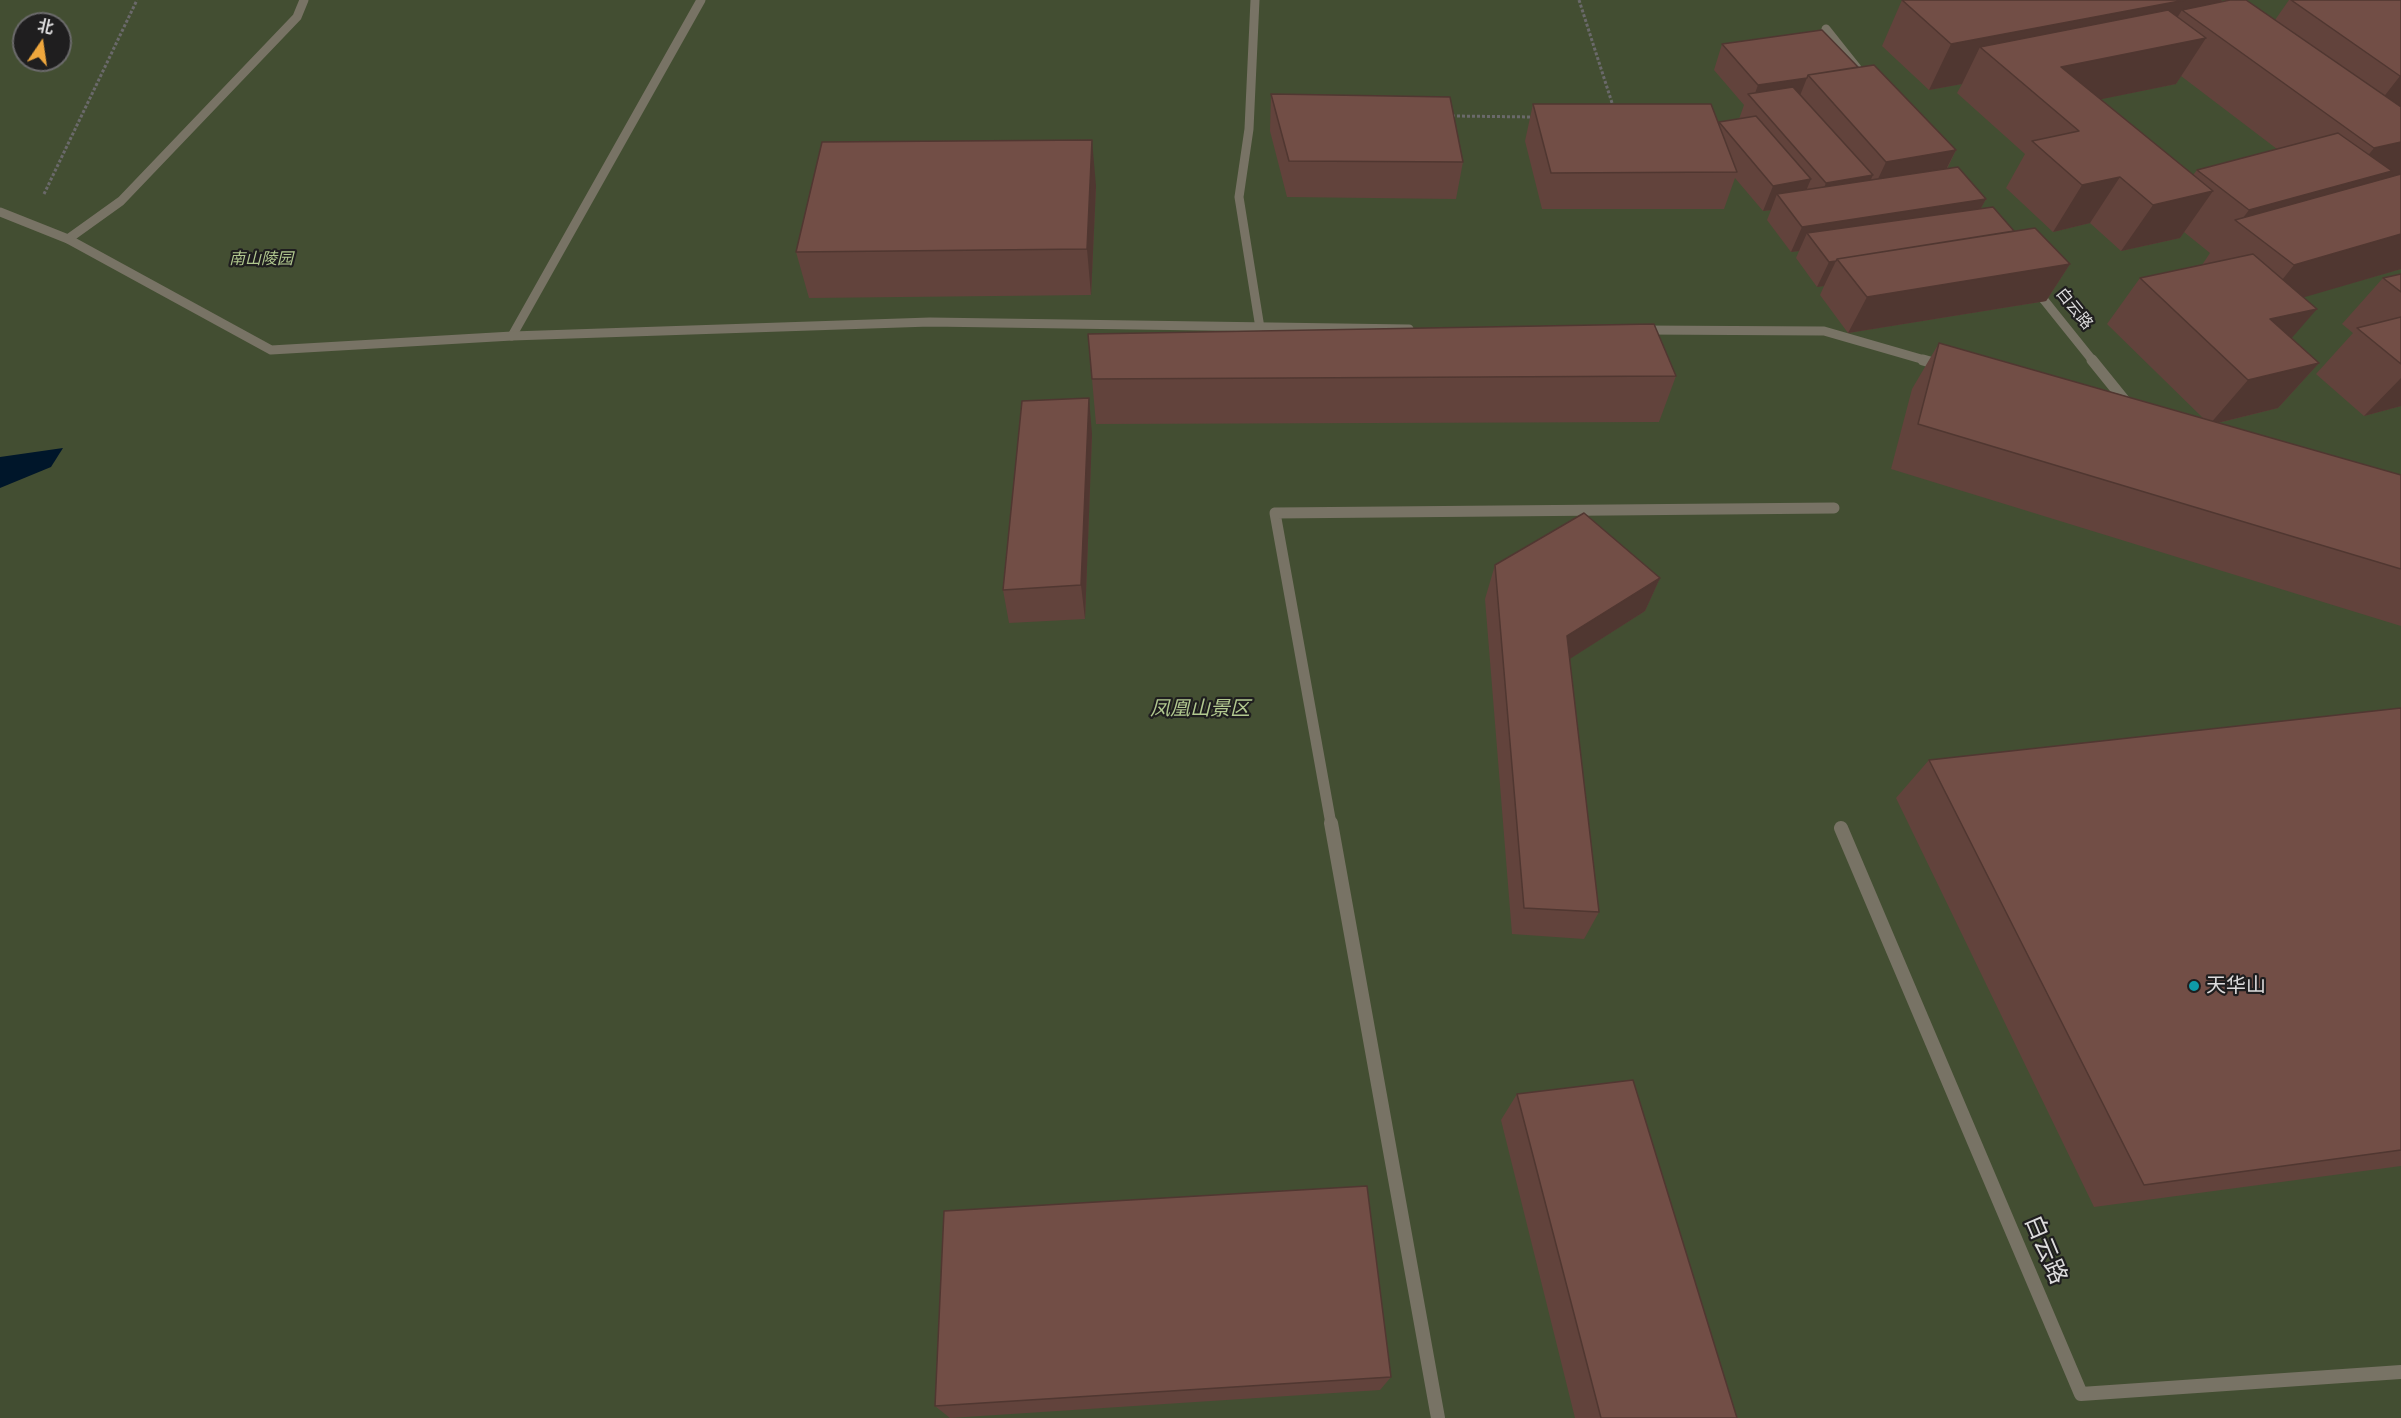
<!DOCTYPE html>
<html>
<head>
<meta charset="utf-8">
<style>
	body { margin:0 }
	#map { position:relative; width:2401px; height:1418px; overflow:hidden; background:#292729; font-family:"Libre Baskerville","Noto Sans SC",serif }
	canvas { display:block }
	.north { position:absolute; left:12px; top:12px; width:60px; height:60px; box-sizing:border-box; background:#1f1e1f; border:2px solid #6b6a6b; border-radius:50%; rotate:13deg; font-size:16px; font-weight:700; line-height:24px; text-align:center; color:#dcdbdc }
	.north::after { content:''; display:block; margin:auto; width:21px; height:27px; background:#efa73d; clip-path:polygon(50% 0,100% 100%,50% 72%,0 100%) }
</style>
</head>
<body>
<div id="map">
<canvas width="2401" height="1418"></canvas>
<div class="north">北</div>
</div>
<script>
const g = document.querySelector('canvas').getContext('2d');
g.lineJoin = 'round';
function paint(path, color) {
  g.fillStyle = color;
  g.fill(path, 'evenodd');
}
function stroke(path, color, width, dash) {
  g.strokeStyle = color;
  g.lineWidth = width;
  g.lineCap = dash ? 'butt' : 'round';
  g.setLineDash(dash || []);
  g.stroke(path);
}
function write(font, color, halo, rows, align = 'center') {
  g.font = font + ' "Libre Baskerville","Noto Sans SC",serif';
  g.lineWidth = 4.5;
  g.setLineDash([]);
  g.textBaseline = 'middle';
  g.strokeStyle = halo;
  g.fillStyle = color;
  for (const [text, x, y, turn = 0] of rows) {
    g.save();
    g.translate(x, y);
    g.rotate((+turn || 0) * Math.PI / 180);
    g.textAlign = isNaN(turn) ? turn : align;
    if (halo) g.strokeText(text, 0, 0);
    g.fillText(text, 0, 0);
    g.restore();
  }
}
const green = new Path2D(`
	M 0,0 L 2401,0 L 2401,1418 L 0,1418 ZM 24,24 L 60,24 L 60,60 L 24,60 Z`);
const water = new Path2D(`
	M 63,448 L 51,467 L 0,488 L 0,457 Z`);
const path = new Path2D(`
	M 1579,0 L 1613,106
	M 1452,116 L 1534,117
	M 44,194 L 137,0`);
const laneFar2 = new Path2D(`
	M 1255,0 L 1249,129 L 1239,197 L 1260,328
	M 68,239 L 121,201 L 297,17 L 304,0
	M 512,336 L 701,0`);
const laneFar1 = new Path2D(`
	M 1331,824 L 1275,513 L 1834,508`);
const lane = new Path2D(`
	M 1331,823 L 1438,1418
	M 1841,828 L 2081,1394 L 2401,1372`);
const streetFar1 = new Path2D(`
	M 1826,29 L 1857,68
	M 0,212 L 68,239 L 271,350 L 512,336 L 930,322 L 1409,329
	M 2036,290 L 2093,361
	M 1642,330 L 1824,331 L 1928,361`);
const street = new Path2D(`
	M 1923,360 L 1944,366
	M 2092,360 L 2130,407`);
const wall = new Path2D(`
	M 1902,0 L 2222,0 L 2221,2 L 2275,20 L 2289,0 L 2401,0 L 2401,269 L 2303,297 L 2292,338 L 2319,363 L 2278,408 L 2218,423 L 2401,475 L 2401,626 L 1891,469 L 1912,389 L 1939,343 L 2203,418 L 2107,324 L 2140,278 L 2202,265 L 2210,253 L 2184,232 L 2180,238 L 2121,251 L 2090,223 L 2053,232 L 2006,188 L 2025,154 L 1957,93 L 1962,84 L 1929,90 L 1882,46 ZM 2181,76 L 2277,149 L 2197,170 L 2193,175 L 2101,99 L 2176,84 Z
	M 1722,44 L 1858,67 L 1956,150 L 1947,169 L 1986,199 L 1981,208 L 2014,231 L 2070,264 L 2046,301 L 1848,333 L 1820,295 L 1824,286 L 1817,287 L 1796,258 L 1799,251 L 1791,252 L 1767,220 L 1771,210 L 1763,211 L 1735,178 L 1724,209 L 1542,209 L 1525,141 L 1533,104 L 1719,124 L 1719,122 L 1739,119 L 1744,105 L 1714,70 Z
	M 1271,94 L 1463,162 L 1456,199 L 1287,197 L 1270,131 Z
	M 1096,186 L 1091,295 L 809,298 L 796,252 Z
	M 2401,274 L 2401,406 L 2364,416 L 2316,374 L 2353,333 L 2342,324 L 2383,278 Z
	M 1676,376 L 1659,422 L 1096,424 L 1092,379 Z
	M 1092,434 L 1085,619 L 1009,623 L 1003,590 Z
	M 1495,565 L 1660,578 L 1645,611 L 1569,659 L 1599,912 L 1584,939 L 1512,934 L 1485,599 Z
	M 2401,708 L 2401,1166 L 2094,1207 L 1896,798 L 1929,760 Z
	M 1517,1094 L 1737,1418 L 1575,1418 L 1501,1120 Z
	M 1391,1377 L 1380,1390 L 950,1418 L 935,1406 Z`);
const shadedWall = new Path2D(`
	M 2185,0 L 2222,0 L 2205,27 L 2182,10 L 2160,45 L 1980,47 L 1962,84 L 1929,90 L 1951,44 Z
	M 2206,38 L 2176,84 L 2053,109 L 2061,67 Z
	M 2400,76 L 2401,76 L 2401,114 L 2364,122 Z
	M 1807,78 L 1797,103 L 1753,99 L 1758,85 Z
	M 1092,140 L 1096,186 L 1091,295 L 1087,249 Z
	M 2401,142 L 2401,178 L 2239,223 L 2249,210 L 2345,184 L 2374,148 Z
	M 1956,150 L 1937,187 L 1869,198 L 1886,162 Z
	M 1873,175 L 1861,200 L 1815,208 L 1826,183 Z
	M 2120,177 L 2090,223 L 2053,232 L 2082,185 Z
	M 1811,179 L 1800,205 L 1777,194 L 1771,210 L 1763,211 L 1773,186 Z
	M 2213,191 L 2180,238 L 2121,251 L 2153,205 Z
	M 1986,199 L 1972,224 L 1807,233 L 1799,251 L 1791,252 L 1802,227 Z
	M 2401,234 L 2401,269 L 2257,311 L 2294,265 Z
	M 1836,261 L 1824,286 L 1817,287 L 1829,262 Z
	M 2070,264 L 2046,301 L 1848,333 L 1867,297 Z
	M 2317,309 L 2277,355 L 2270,319 Z
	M 2319,363 L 2278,408 L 2209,425 L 2248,380 Z
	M 2401,378 L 2401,406 L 2364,416 Z
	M 1089,398 L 1092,434 L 1085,619 L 1081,585 Z
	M 1660,578 L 1645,611 L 1554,669 L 1567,636 Z`);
const building = new Path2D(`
	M 1902,0 L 2185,0 L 1951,44 Z
	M 2230,0 L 2246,0 L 2401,107 L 2401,142 L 2374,148 L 2182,10 Z
	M 2291,0 L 2401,0 L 2401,76 L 2400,76 Z
	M 2168,10 L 2206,38 L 2061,67 L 2213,191 L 2153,205 L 2120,177 L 2082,185 L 2032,141 L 2079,131 L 1980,47 Z
	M 1822,30 L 1858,67 L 1808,75 L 1807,78 L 1758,85 L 1722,44 Z
	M 1874,65 L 1956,150 L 1886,162 L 1808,75 Z
	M 1793,87 L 1873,175 L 1826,183 L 1748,94 Z
	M 1271,94 L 1450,97 L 1463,162 L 1289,161 Z
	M 1533,104 L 1711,104 L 1737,172 L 1551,173 Z
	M 1756,116 L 1811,179 L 1773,186 L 1719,122 Z
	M 2338,133 L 2392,171 L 2249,210 L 2197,170 Z
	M 1092,140 L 1087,249 L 796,252 L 822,142 Z
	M 1958,167 L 1986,199 L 1802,227 L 1777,194 Z
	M 2401,174 L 2401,234 L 2294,265 L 2235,220 Z
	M 1993,207 L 2014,231 L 1837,259 L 1836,261 L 1829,262 L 1807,233 Z
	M 2035,228 L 2070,264 L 1867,297 L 1837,259 Z
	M 2253,254 L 2317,309 L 2270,319 L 2319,363 L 2248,380 L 2140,278 Z
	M 2401,274 L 2401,292 L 2383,278 Z
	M 2401,317 L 2401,364 L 2357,328 Z
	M 1654,324 L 1676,376 L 1092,379 L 1088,334 Z
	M 1939,343 L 2401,475 L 2401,569 L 1918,424 Z
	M 1089,398 L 1081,585 L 1003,590 L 1022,401 Z
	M 1584,513 L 1660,578 L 1567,636 L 1599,912 L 1524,908 L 1495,565 Z
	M 2401,708 L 2401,1150 L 2144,1185 L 1929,760 Z
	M 1633,1080 L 1737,1418 L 1601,1418 L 1517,1094 Z
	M 1367,1186 L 1391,1377 L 935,1406 L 944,1211 Z`);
const markers = [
	[2194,986,6,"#0f9aa8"]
];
const farParknames = [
	["南山陵园",261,259]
];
const farStreetnames = [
	["白云路",2074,309,51]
];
const parkNames = [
	["凤凰山景区",1200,709]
];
const poiNames = [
	["天华山",2206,986]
];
const nearStreetnames = [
	["白云路",2045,1250,67]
];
paint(green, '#434e32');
paint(water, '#00162a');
stroke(path, '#6a696a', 3, [3, 2]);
stroke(laneFar2, '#787365', 9);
stroke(laneFar1, '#787365', 11);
stroke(lane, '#787365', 14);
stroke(streetFar1, '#787365', 9);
stroke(street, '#787365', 11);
paint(wall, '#62433c');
paint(shadedWall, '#503731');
paint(building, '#724e46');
stroke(building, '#503731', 1.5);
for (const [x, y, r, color] of markers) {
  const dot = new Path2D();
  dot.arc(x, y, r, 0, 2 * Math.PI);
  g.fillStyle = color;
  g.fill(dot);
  stroke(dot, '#1f1e1f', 2);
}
write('italic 16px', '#b1c88f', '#1f1e1f', farParknames);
write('16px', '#dcdbdc', '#1f1e1f', farStreetnames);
write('italic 20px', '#b1c88f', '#1f1e1f', parkNames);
write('20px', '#dcdbdc', '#1f1e1f', poiNames, 'left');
write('24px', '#dcdbdc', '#1f1e1f', nearStreetnames);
</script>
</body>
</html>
